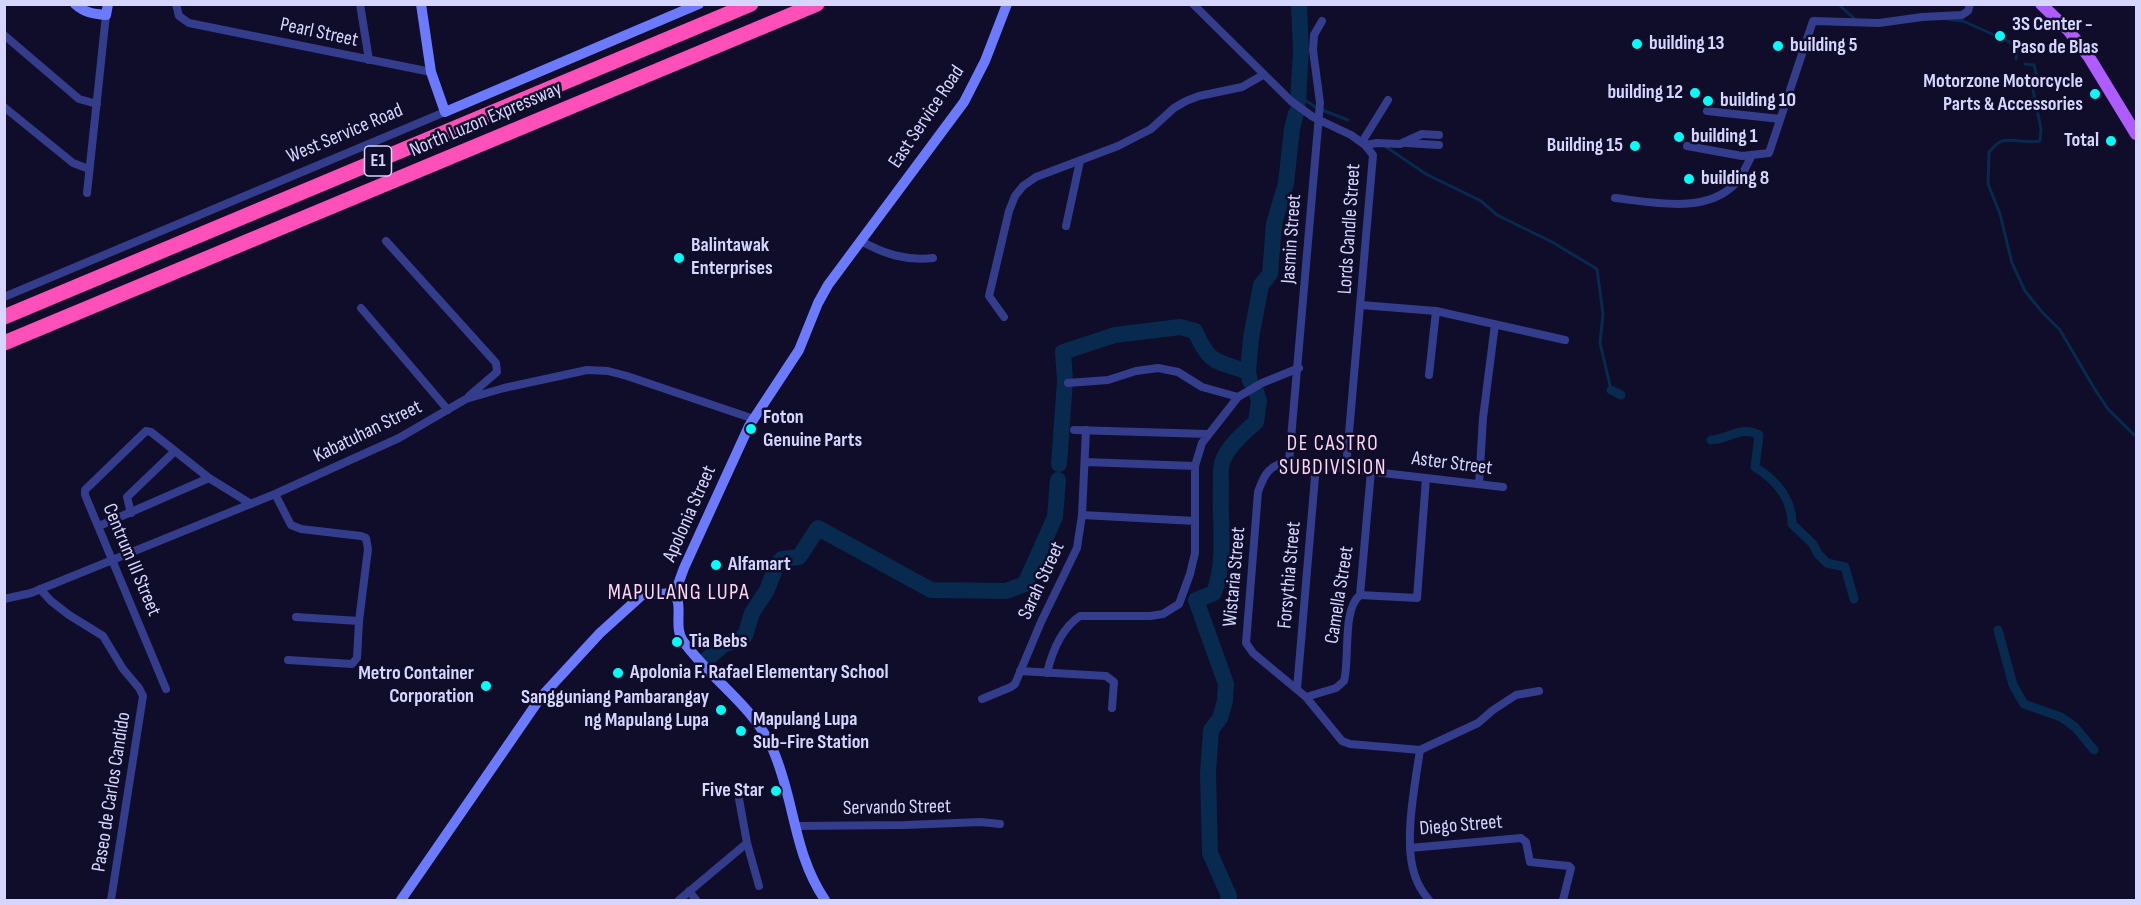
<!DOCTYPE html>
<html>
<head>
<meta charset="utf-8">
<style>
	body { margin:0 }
	#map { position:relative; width:2141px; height:905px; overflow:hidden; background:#0f0d29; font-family:"Sofia Sans Condensed",sans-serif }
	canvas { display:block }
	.frame { position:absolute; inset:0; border:6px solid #d5d5ff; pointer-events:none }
</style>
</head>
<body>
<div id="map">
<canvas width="2141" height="905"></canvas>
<div class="frame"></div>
</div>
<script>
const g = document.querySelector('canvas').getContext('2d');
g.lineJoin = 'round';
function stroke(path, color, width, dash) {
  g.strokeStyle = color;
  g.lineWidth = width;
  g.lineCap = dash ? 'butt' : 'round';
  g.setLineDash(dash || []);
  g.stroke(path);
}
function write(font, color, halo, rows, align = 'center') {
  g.font = font + ' "Sofia Sans Condensed",sans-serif';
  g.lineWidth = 5;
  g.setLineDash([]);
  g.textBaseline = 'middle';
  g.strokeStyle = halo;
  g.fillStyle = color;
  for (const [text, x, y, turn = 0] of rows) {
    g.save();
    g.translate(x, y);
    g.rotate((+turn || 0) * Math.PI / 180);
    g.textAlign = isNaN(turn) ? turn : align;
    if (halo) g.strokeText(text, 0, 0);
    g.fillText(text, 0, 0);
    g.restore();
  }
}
const stream = new Path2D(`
	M 1838,4 L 1855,19
	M 1946,19 L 1963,21 L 2010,42 L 2017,51 L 2016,59
	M 2025,64 L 2034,65 L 2037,77 L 2032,85 L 2041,129 L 2040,141 C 2028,144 2009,137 2000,142 C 1996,144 1992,149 1989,152 L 1988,184 L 2000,214 L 2012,263 L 2025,291 L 2042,312 L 2060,330 L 2094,388 L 2108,409 L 2133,434 L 2136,435
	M 1300,97 L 1317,108
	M 1322,110 L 1348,120
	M 1386,147 L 1426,174 L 1481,201 L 1497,215 L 1552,242 L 1597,269 L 1603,314 L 1600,343 L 1611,390`);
const canal = new Path2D(`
	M 1611,390 L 1621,395
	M 1711,440 C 1729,439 1742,425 1759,435 L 1755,467 C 1776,480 1792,498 1792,524 L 1813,544 L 1818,554 L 1827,563 L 1845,567 L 1854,599
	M 1998,630 L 2013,685 L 2024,704 L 2061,717 L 2075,727 L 2094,750`);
const river = new Path2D(`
	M 1298,102 L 1301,51 L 1299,4
	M 1250,381 L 1248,372 L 1251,338 L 1261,285 L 1270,274 L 1274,224 L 1286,183 L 1292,129 L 1296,113
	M 1059,464 L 1065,381 L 1063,352 L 1115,335 L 1180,327 L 1195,331 C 1210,365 1215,360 1248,372
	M 705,661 L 723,645 L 745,636 L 752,613 L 767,590 L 777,564 L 782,559 L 799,557 L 818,528 L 931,590 L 1006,591 L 1025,584 L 1055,517 L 1058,480
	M 1228,900 L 1229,896 L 1210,853 L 1208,773 L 1211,730 L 1220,718 L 1225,701 L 1226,684 L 1196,600 L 1214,593 C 1227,558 1219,519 1221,483 C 1221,476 1220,466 1223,460 C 1227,448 1246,430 1256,422 L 1259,401 L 1256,391`);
const street = new Path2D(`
	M 176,4 L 179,16 L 189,23 L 431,72
	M 360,4 L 369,60
	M 1193,4 L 1291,101 L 1313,117 L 1351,135 L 1365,145 L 1373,155 L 1346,468
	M 4,35 L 79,99 L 97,104
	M 4,107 L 73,163 L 89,169
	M 1707,111 L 1780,119
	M 1362,142 L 1388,100
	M 1406,143 L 1439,145
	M 1365,145 L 1377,143 L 1400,144 L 1422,134 L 1439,135
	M 1687,146 L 1742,156 L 1769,153 L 1813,21 L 1879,23 L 1922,17 L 1962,15 L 1968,11 L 1970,4
	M 87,193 L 106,15
	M 1615,198 C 1653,202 1706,215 1736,183 C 1743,175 1747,164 1752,155
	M 1066,226 L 1080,161
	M 386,241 L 496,363 L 497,372 L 469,396
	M 861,241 C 884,254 906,261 933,258
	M 4,297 L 445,112
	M 1361,305 L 1436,311 L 1565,340
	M 361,308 L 448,410
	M 1004,317 L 989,296 L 1009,211 L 1015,196 L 1023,186 L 1036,177 L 1118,146 L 1151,129 L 1174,108 L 1186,101 L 1199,96 L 1242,87 L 1263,75
	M 1429,375 L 1436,311
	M 1068,383 L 1108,380 L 1136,371 L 1158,368 L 1178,372 L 1202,387 L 1238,397
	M 1074,430 L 1208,434
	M 1085,462 L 1195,466
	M 1289,462 L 1320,103 L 1313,50 L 1314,35 L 1322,21
	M 1479,484 L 1483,418 L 1495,324
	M 1503,487 L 1289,462 C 1270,464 1264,474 1258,492 L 1246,643 L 1253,653 L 1306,697 L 1342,741 L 1350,744 L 1420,750 L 1478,723 L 1493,710 L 1516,695 L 1539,691
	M 275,494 L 291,525 L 301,529 L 361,536 L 366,538 L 368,549 L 359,621 L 357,658 L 352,664 L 288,660
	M 131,513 L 127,497 L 175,451
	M 1082,515 L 1195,521
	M 99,526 L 209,478
	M 40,589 L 51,601 L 69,615 L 103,636 L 123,669 L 139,688 L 143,696 L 111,900
	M 1360,595 L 1417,598 L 1426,478
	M 4,599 L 31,593 L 275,494 L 399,438 L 466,399 L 504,388 L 587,370 L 608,371 L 627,376 L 754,419
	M 296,617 L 359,621
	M 1020,671 L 1106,676 L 1114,682 L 1112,708
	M 1047,673 C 1052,652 1062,628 1080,616 L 1150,616 L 1163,614 L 1179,604 L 1190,574 L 1195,553 L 1195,466 L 1202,443 L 1238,397 L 1262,383 L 1299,368
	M 166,689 L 85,495 L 85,490 L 146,431 L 151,432 L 209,478 L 251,504
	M 1297,689 L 1316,465
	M 1306,697 L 1336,688 L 1344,681 C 1350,658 1342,609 1360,595 L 1371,471
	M 982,699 L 1011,687 L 1015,684 L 1041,622 L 1077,548 L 1082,515 L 1086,430
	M 1420,750 C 1415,785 1403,843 1415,876 C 1418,885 1423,893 1429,900
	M 737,788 L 747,843 L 759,886
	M 795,826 L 905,825 L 981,822 L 1000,824
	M 1410,848 L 1521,838 L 1526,842 L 1530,862 L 1569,866 L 1571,868 L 1563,900
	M 689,891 L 696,900
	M 679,900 L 747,843`);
const secondary = new Path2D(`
	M 75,4 C 85,13 94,14 106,15 L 108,4
	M 421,4 L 431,72 L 445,112 L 699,4
	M 674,592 C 684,607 673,626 683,641 C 710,679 754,706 773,750 C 795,800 793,853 825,900
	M 401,900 L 541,697 L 600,633 L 641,596 C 652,591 666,597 676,590 L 684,568 L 749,426 L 799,350 L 818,303 L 828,285 L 964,102 L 985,61 L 1007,4`);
const primary = new Path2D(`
	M 2041,4 L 2069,31 L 2089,57 L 2136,134`);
const highway = new Path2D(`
	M 4,317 L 751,4
	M 4,343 L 817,4`);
const markers = [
	[2000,36,6,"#01fff9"],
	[1637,44,6,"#01fff9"],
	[1778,46,6,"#01fff9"],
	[1695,93,6,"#01fff9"],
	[2095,94,6,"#01fff9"],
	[1708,101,6,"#01fff9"],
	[1679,137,6,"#01fff9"],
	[2111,141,6,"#01fff9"],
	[1635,146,6,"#01fff9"],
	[1689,179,6,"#01fff9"],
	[679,258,6,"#01fff9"],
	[751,429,6,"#01fff9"],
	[716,565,6,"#01fff9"],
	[677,642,6,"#01fff9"],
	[618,673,6,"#01fff9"],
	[486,686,6,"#01fff9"],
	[721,710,6,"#01fff9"],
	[741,731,6,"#01fff9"],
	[776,791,6,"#01fff9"]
];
const shields = [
	[378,161,27]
];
const shieldNames = [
	["E1",378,161]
];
const poiNames = [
	["3S Center -",2012,25],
	["Paso de Blas",2012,48],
	["building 13",1649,44],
	["building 5",1790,46],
	["Motorzone Motorcycle",2083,82,"right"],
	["Parts & Accessories",2083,105,"right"],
	["building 12",1683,93,"right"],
	["building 10",1720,101],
	["building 1",1691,137],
	["Total",2099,141,"right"],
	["Building 15",1623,146,"right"],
	["building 8",1701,179],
	["Balintawak",691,246],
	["Enterprises",691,269],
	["Foton",763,418],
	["Genuine Parts",763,441],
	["Alfamart",728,565],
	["Tia Bebs",689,642],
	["Apolonia F. Rafael Elementary School",630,673],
	["Metro Container",474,674,"right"],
	["Corporation",474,697,"right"],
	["Sangguniang Pambarangay",709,698,"right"],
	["ng Mapulang Lupa",709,721,"right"],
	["Mapulang Lupa",753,720],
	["Sub-Fire Station",753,743],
	["Five Star",764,791,"right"]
];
const streetNames = [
	["Pearl Street",319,33,12],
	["East Service Road",927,117,-56],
	["North Luzon Expressway",486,120,-23],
	["West Service Road",345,134,-23],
	["Lords Candle Street",1350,229,-86],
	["Jasmin Street",1292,239,-86],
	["Kabatuhan Street",368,432,-26],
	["Aster Street",1452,464,7],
	["Apolonia Street",690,514,-66],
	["Centrum III Street",131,560,67],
	["Forsythia Street",1290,575,-85],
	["Wistaria Street",1235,577,-85],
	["Sarah Street",1042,581,-65],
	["Camella Street",1340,595,-81],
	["Paseo de Carlos Candido",112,792,-81],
	["Servando Street",897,808,-1],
	["Diego Street",1461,826,-5]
];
const neighbourhoodNames = [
	["DE CASTRO",1333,445],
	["SUBDIVISION",1333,469]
];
const quarterNames = [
	["MAPULANG LUPA",679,593]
];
stroke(stream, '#072a4e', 3);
stroke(canal, '#072a4e', 9);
stroke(river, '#072a4e', 16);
stroke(street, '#343c8c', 8);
stroke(secondary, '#6c7aff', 10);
stroke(primary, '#ae5cff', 12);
stroke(highway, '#ff50b9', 15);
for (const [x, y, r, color] of markers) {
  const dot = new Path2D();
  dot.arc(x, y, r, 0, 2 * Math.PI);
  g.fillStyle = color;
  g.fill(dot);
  stroke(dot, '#0f0d29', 2);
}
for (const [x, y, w] of shields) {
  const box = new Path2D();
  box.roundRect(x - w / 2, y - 15, w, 30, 4.5);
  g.fillStyle = '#0f0d29';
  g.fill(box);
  stroke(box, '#d5d5ff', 1.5);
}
write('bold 18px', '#d5d5ff', null, shieldNames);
write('bold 20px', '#d5d5ff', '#0f0d29', poiNames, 'left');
write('20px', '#d5d5ff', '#0f0d29', streetNames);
g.letterSpacing = '1.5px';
write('21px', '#ffd7f5', '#0f0d29', neighbourhoodNames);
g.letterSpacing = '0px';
g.letterSpacing = '1.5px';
write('22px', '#ffd7f5', '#0f0d29', quarterNames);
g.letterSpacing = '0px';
</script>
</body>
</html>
